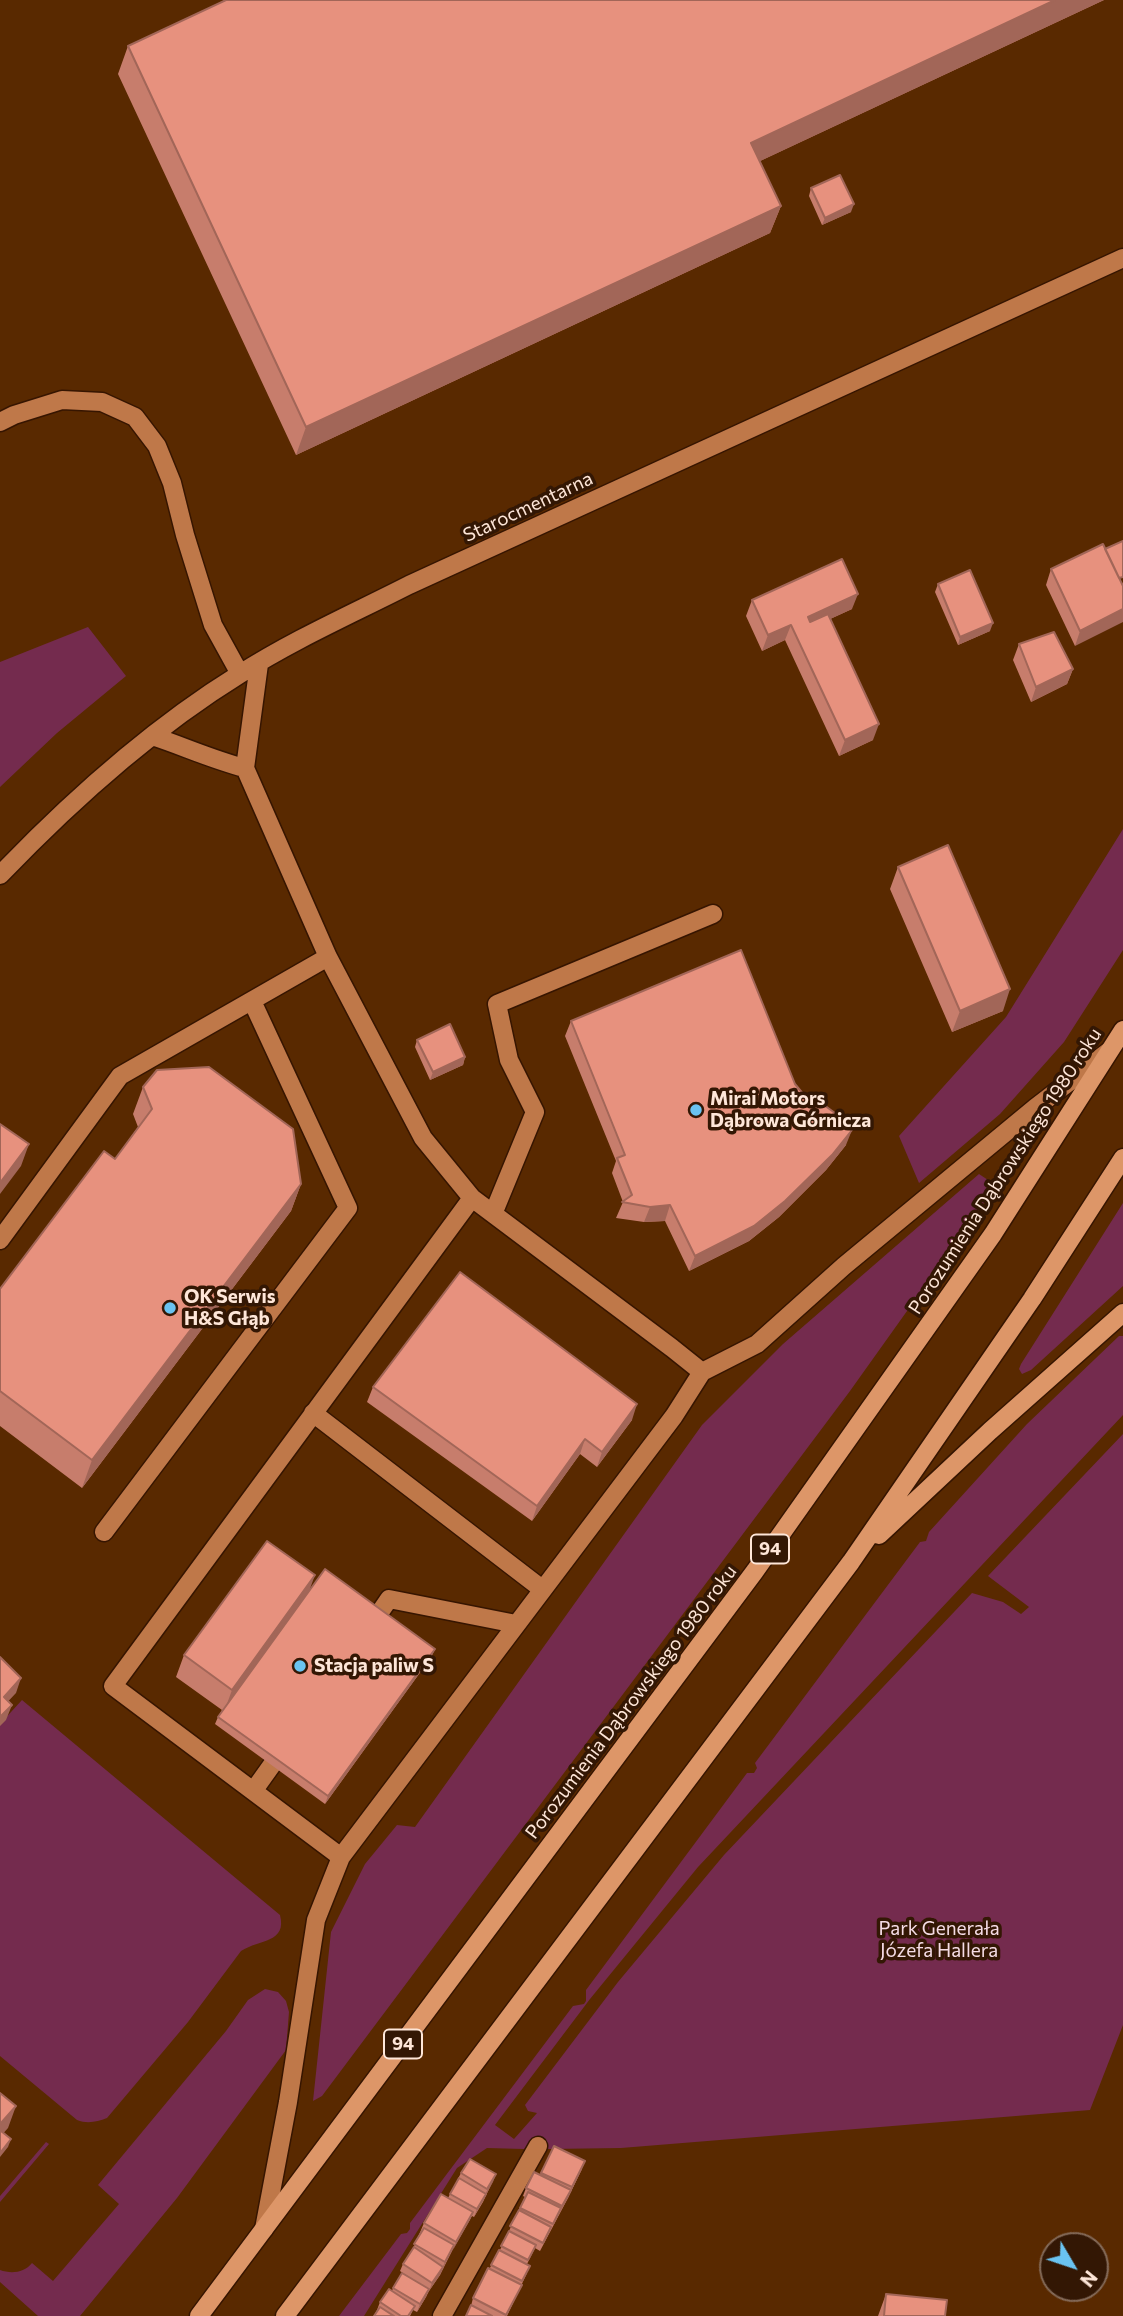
<!DOCTYPE html>
<html>
<head>
<meta charset="utf-8">
<style>
	body { margin:0 }
	#map { position:relative; width:1123px; height:2316px; overflow:hidden; background:#592900; font-family:Commissioner,sans-serif }
	canvas { display:block }
	.north { position:absolute; left:1039px; top:2232px; width:70px; height:70px; box-sizing:border-box; background:#331704; border:2px solid #846a59; border-radius:50%; rotate:129deg; font-size:19px; font-weight:700; line-height:28px; text-align:center; color:#fee6d8 }
	.north::after { content:''; display:block; margin:auto; width:24px; height:32px; background:#6ac3f1; clip-path:polygon(50% 0,100% 100%,50% 72%,0 100%) }
</style>
</head>
<body>
<div id="map">
<canvas width="1123" height="2316"></canvas>
<div class="north">N</div>
</div>
<script>
const g = document.querySelector('canvas').getContext('2d');
g.lineJoin = 'round';
function paint(path, color) {
  g.fillStyle = color;
  g.fill(path, 'evenodd');
}
function stroke(path, color, width, dash) {
  g.strokeStyle = color;
  g.lineWidth = width;
  g.lineCap = dash ? 'butt' : 'round';
  g.setLineDash(dash || []);
  g.stroke(path);
}
function write(font, color, halo, rows, align = 'center') {
  g.font = font + ' Commissioner,sans-serif';
  g.lineWidth = 7;
  g.setLineDash([]);
  g.textBaseline = 'middle';
  g.strokeStyle = halo;
  g.fillStyle = color;
  for (const [text, x, y, turn = 0] of rows) {
    g.save();
    g.translate(x, y);
    g.rotate((+turn || 0) * Math.PI / 180);
    g.textAlign = isNaN(turn) ? turn : align;
    if (halo) g.strokeText(text, 0, 0);
    g.fillText(text, 0, 0);
    g.restore();
  }
}
const green = new Path2D(`
	M 88,627 L 126,676 L 57,733 L 0,787 L 0,662 Z
	M 1123,829 L 1123,950 L 1064,1042 L 1000,1114 L 919,1183 L 899,1136 L 1006,1017 Z
	M 979,1174 L 991,1182 L 989,1196 L 850,1391 L 322,2096 L 313,2101 L 331,1932 L 365,1864 L 397,1825 L 415,1827 L 702,1425 L 783,1344 Z
	M 1123,1203 L 1123,1286 L 1031,1370 L 1022,1374 L 1019,1369 L 1021,1364 Z
	M 1119,1336 L 1123,1336 L 1123,1415 L 698,1867 L 590,1999 L 495,2125 L 514,2139 L 537,2113 L 528,2111 L 525,2105 L 618,1982 L 724,1855 L 972,1593 L 1003,1602 L 1021,1614 L 1029,1607 L 988,1576 L 1123,1434 L 1123,2025 L 1090,2110 L 621,2148 L 548,2149 L 530,2144 L 524,2149 L 487,2148 L 457,2168 L 364,2316 L 339,2316 L 401,2234 L 407,2233 L 410,2229 L 410,2223 L 573,2006 L 584,2004 L 586,2001 L 586,1990 L 747,1773 L 754,1773 L 757,1768 L 755,1763 L 920,1542 L 926,1541 L 929,1532 L 1027,1424 Z
	M 22,1700 L 280,1915 C 287,1943 260,1939 241,1951 L 188,2022 L 107,2118 C 97,2122 87,2124 77,2120 L 0,2056 L 0,1724 Z
	M 265,1989 L 278,1992 L 286,2001 L 289,2012 L 286,2050 L 177,2198 L 80,2316 L 38,2316 L 0,2282 L 0,2270 C 11,2274 24,2273 32,2263 L 53,2281 L 119,2204 L 98,2185 L 226,2031 L 248,2000 Z
	M 46,2142 L 49,2144 L 0,2202 L 0,2196 Z`);
const minor = new Path2D(`
	M 0,422 L 14,415 L 62,400 L 102,402 L 135,417 L 157,446 L 172,483 L 185,535 L 213,625 L 240,674
	M 259,664 L 245,768 L 328,957 L 423,1138 L 472,1198 L 672,1348 L 702,1372
	M 152,736 C 183,746 213,760 245,768
	M 0,875 C 72,800 151,729 240,674 C 293,640 352,614 409,585 L 1123,258
	M 493,1214 L 535,1112 L 509,1060 L 497,1004 L 713,914
	M 0,1240 L 120,1076 L 328,957
	M 313,1413 L 542,1589
	M 104,1532 L 348,1208 L 252,1001
	M 369,1628 L 389,1599 L 516,1624
	M 254,1790 L 284,1748
	M 341,1857 L 113,1686 L 472,1198
	M 264,2229 L 288,2102 L 316,1920 L 341,1857 L 674,1416 L 702,1372 L 757,1344 L 844,1266 L 1035,1108 L 1108,1052
	M 442,2316 L 538,2146`);
const major = new Path2D(`
	M 879,1535 L 990,1431 L 1123,1313
	M 199,2316 L 755,1571 L 993,1234 L 1123,1030
	M 285,2316 L 851,1562 L 1032,1299 L 1123,1158`);
const wall = new Path2D(`
	M 226,0 L 1104,0 L 760,161 L 781,206 L 770,233 L 296,455 L 118,74 L 128,46 Z
	M 811,188 L 851,212 L 822,225 L 809,196 Z
	M 1051,569 L 1123,583 L 1075,646 L 1046,585 Z
	M 938,584 L 990,631 L 958,645 L 935,592 Z
	M 752,600 L 852,609 L 830,619 L 873,740 L 839,756 L 785,640 L 762,651 L 746,616 Z
	M 1019,644 L 1073,669 L 1067,684 L 1031,702 L 1013,660 Z
	M 898,867 L 1003,1011 L 952,1032 L 890,889 Z
	M 571,1021 L 795,1084 L 846,1145 L 826,1170 L 779,1217 L 749,1241 L 689,1271 L 665,1221 L 644,1222 L 616,1218 L 623,1202 L 612,1173 L 616,1161 L 565,1036 Z
	M 417,1040 L 465,1057 L 463,1065 L 430,1080 L 415,1047 Z
	M 143,1087 L 301,1184 L 291,1211 L 82,1488 L 0,1426 L 0,1289 L 115,1159 L 138,1127 L 133,1114 Z
	M 373,1387 L 632,1420 L 597,1467 L 580,1454 L 532,1521 L 367,1402 Z
	M 310,1590 L 432,1656 L 325,1804 L 215,1724 L 218,1717 L 222,1710 L 176,1677 L 184,1655 Z
	M 554,2146 L 582,2169 L 568,2198 L 540,2251 L 535,2248 L 527,2264 L 527,2273 L 507,2316 L 466,2316 L 471,2306 L 473,2298 L 500,2250 L 525,2197 L 523,2196 L 526,2188 L 540,2175 Z
	M 461,2173 L 496,2174 L 483,2202 L 474,2217 L 472,2216 L 453,2249 L 440,2275 L 429,2291 L 426,2297 L 417,2312 L 413,2310 L 410,2316 L 374,2316 L 377,2310 L 380,2302 L 392,2291 L 393,2288 L 413,2280 L 400,2271 L 403,2264 L 412,2251 L 424,2223 L 448,2198 Z
	M 886,2294 L 945,2316 L 878,2316 Z`);
const shadedWall = new Path2D(`
	M 1055,0 L 1104,0 L 741,170 L 751,143 Z
	M 854,204 L 851,212 L 822,225 L 825,218 Z
	M 781,206 L 770,233 L 296,455 L 306,427 Z
	M 858,594 L 852,609 L 802,632 L 808,617 Z
	M 1123,609 L 1123,622 L 1075,646 L 1080,631 Z
	M 993,623 L 990,631 L 958,645 L 960,637 Z
	M 791,625 L 785,640 L 762,651 L 768,635 Z
	M 1073,669 L 1067,684 L 1031,702 L 1036,687 Z
	M 879,724 L 873,740 L 839,756 L 845,740 Z
	M 1010,989 L 1003,1011 L 952,1032 L 960,1011 Z
	M 465,1057 L 463,1065 L 430,1080 L 433,1072 Z
	M 852,1130 L 846,1145 L 826,1170 L 779,1217 L 749,1241 L 689,1271 L 695,1256 Z
	M 29,1144 L 21,1166 L 0,1194 L 0,1183 Z
	M 301,1184 L 291,1211 L 82,1488 L 92,1460 Z
	M 670,1205 L 665,1221 L 644,1222 L 650,1207 Z
	M 637,1404 L 632,1420 L 597,1467 L 602,1452 Z
	M 585,1439 L 580,1454 L 532,1521 L 537,1506 Z
	M 315,1575 L 307,1597 L 224,1712 L 232,1690 Z
	M 435,1649 L 432,1656 L 325,1804 L 328,1796 Z
	M 21,1678 L 16,1693 L 0,1710 L 4,1697 Z
	M 12,1705 L 6,1720 L 0,1726 L 0,1717 Z
	M 16,2106 L 8,2128 L 0,2137 L 0,2124 Z
	M 11,2139 L 8,2147 L 0,2157 L 0,2153 Z
	M 585,2161 L 568,2198 L 559,2214 L 562,2206 Z
	M 496,2174 L 493,2182 L 474,2217 L 477,2209 Z
	M 473,2212 L 470,2220 L 453,2250 L 456,2242 Z
	M 454,2245 L 440,2275 L 429,2291 L 432,2283 L 442,2268 Z
	M 429,2289 L 426,2297 L 417,2312 L 420,2304 Z`);
const building = new Path2D(`
	M 226,0 L 1055,0 L 751,143 L 781,206 L 306,427 L 128,46 Z
	M 840,175 L 854,204 L 825,218 L 811,188 Z
	M 1123,541 L 1123,577 L 1119,578 L 1105,549 Z
	M 1103,544 L 1123,586 L 1123,609 L 1080,631 L 1051,569 Z
	M 842,559 L 858,594 L 808,617 L 810,622 L 828,614 L 879,724 L 845,740 L 791,625 L 768,635 L 752,600 Z
	M 970,570 L 993,623 L 960,637 L 938,584 Z
	M 1054,632 L 1073,669 L 1036,687 L 1019,644 Z
	M 948,845 L 1010,989 L 960,1011 L 898,867 Z
	M 741,950 L 795,1084 L 813,1106 L 824,1105 L 850,1124 L 852,1130 L 832,1155 L 785,1201 L 754,1226 L 695,1256 L 670,1205 L 650,1207 L 622,1202 L 632,1195 L 617,1158 L 625,1155 L 571,1021 Z
	M 450,1024 L 465,1057 L 433,1072 L 417,1040 Z
	M 209,1067 L 293,1129 L 301,1184 L 92,1460 L 0,1391 L 0,1289 L 104,1151 L 115,1159 L 152,1109 L 143,1087 L 157,1070 Z
	M 0,1124 L 29,1144 L 0,1183 Z
	M 460,1272 L 637,1404 L 602,1452 L 585,1439 L 537,1506 L 373,1387 Z
	M 267,1541 L 315,1575 L 232,1690 L 184,1655 Z
	M 325,1569 L 435,1649 L 328,1796 L 218,1717 Z
	M 0,1657 L 21,1678 L 4,1697 L 12,1705 L 0,1717 Z
	M 0,2093 L 16,2106 L 0,2124 Z
	M 1,2131 L 11,2139 L 0,2153 L 0,2132 Z
	M 554,2146 L 585,2161 L 572,2187 L 541,2173 Z
	M 470,2159 L 496,2174 L 487,2189 L 461,2173 Z
	M 534,2172 L 571,2190 L 562,2206 L 526,2188 Z
	M 459,2178 L 486,2194 L 477,2209 L 450,2194 Z
	M 528,2192 L 561,2208 L 553,2224 L 520,2208 Z
	M 441,2194 L 473,2212 L 456,2242 L 424,2223 Z
	M 519,2210 L 551,2227 L 543,2243 L 510,2226 Z
	M 424,2228 L 454,2245 L 445,2262 L 414,2244 Z
	M 509,2231 L 536,2245 L 528,2260 L 501,2246 Z
	M 414,2247 L 443,2267 L 432,2283 L 403,2264 Z
	M 499,2250 L 530,2266 L 522,2281 L 491,2265 Z
	M 488,2268 L 522,2285 L 506,2315 L 473,2298 Z
	M 402,2273 L 429,2289 L 420,2304 L 393,2288 Z
	M 389,2289 L 415,2306 L 408,2316 L 401,2316 L 380,2302 Z
	M 886,2294 L 947,2300 L 945,2316 L 884,2316 Z
	M 471,2305 L 492,2316 L 466,2316 Z
	M 380,2307 L 394,2316 L 374,2316 Z`);
const markers = [
	[696,1110,7,"#6ac3f1"],
	[170,1308,7,"#6ac3f1"],
	[300,1666,7,"#6ac3f1"]
];
const shields = [
	[770,1549,38],
	[403,2044,38]
];
const shieldNames = [
	["94",770,1549],
	["94",403,2044]
];
const streetNames = [
	["Starocmentarna",528,507,-25],
	["Porozumienia Dąbrowskiego 1980 roku",1005,1171,-57],
	["Porozumienia Dąbrowskiego 1980 roku",631,1702,-53]
];
const poiNames = [
	["Mirai Motors",710,1099],
	["Dąbrowa Górnicza",710,1121],
	["OK Serwis",184,1297],
	["H&S Głąb",184,1319],
	["Stacja paliw S",314,1666]
];
const parkNames = [
	["Park Generała",939,1929],
	["Józefa Hallera",939,1951]
];
paint(green, '#742b4e');
stroke(minor, '#361500', 21);
stroke(major, '#361500', 21);
stroke(minor, '#bf7849', 18);
stroke(major, '#dd9668', 18);
paint(wall, '#c77d6c');
paint(shadedWall, '#a26658');
paint(building, '#e7917e');
stroke(building, '#a26658', 2);
for (const [x, y, r, color] of markers) {
  const dot = new Path2D();
  dot.arc(x, y, r, 0, 2 * Math.PI);
  g.fillStyle = color;
  g.fill(dot);
  stroke(dot, '#331704', 2.5);
}
for (const [x, y, w] of shields) {
  const box = new Path2D();
  box.roundRect(x - w / 2, y - 14.5, w, 29, 5);
  g.fillStyle = '#331704';
  g.fill(box);
  stroke(box, '#fee6d8', 2);
}
write('bold 18px', '#fee6d8', null, shieldNames);
write('19px', '#fee6d8', '#331704', streetNames);
write('bold 19px', '#fee6d8', '#331704', poiNames, 'left');
write('19px', '#f5dce5', '#331704', parkNames);
</script>
</body>
</html>
